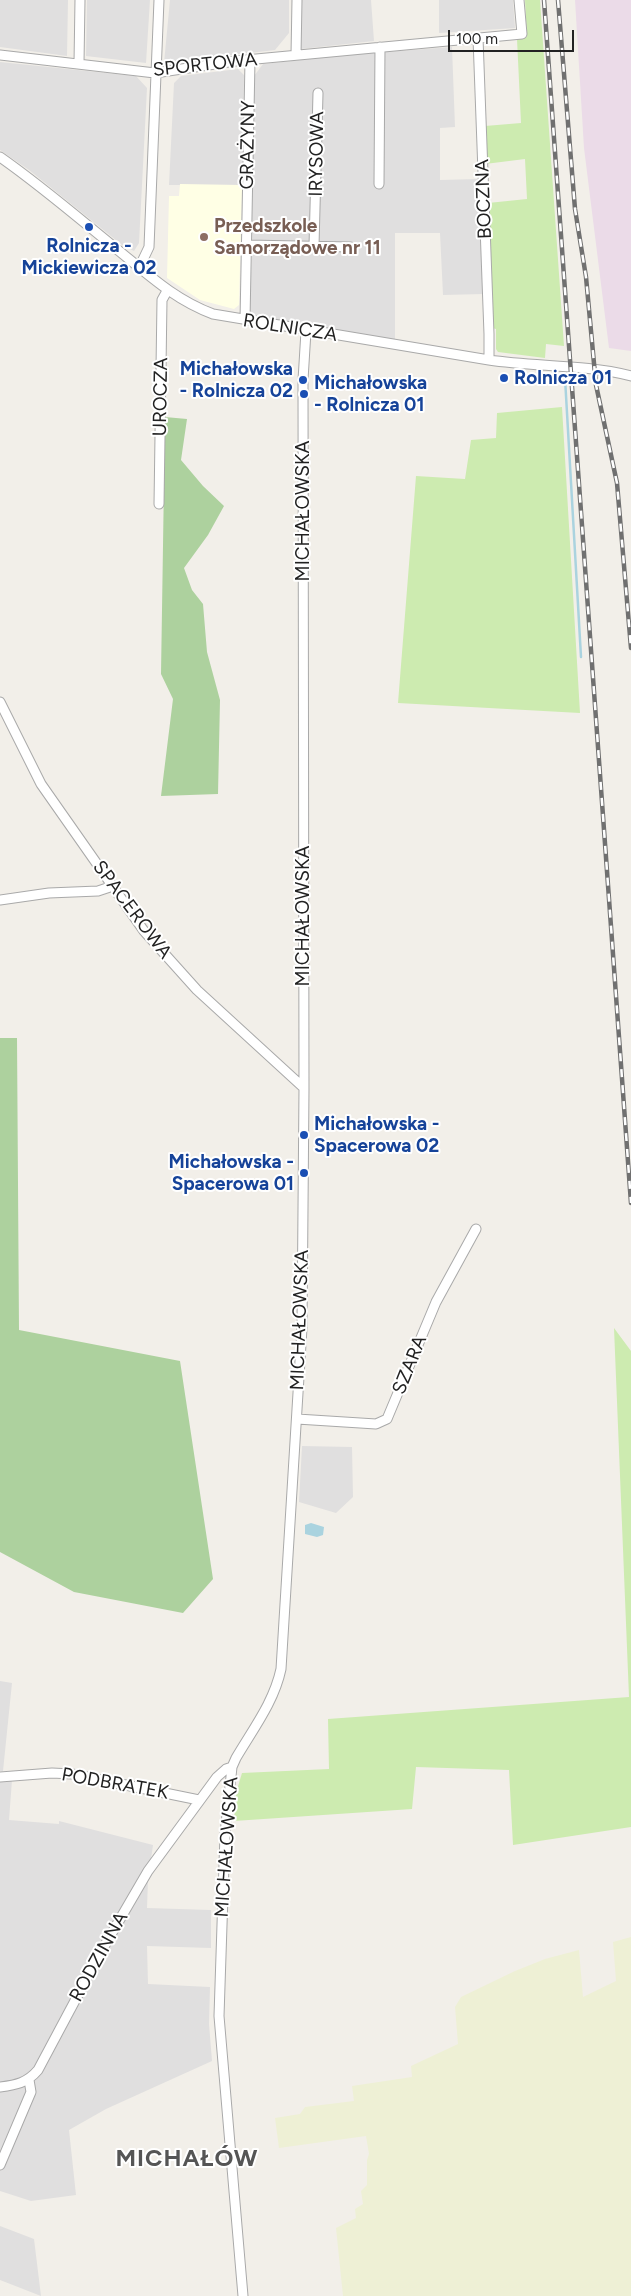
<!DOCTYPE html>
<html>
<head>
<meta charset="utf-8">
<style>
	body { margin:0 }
	#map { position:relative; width:631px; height:2296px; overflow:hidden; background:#f2efe9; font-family:Figtree,sans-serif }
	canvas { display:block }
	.scale { position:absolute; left:448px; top:30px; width:126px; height:22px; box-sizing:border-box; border:2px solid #222; border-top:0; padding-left:6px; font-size:15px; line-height:18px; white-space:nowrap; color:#222; -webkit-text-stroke:4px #fff; paint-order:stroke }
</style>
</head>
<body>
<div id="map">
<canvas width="631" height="2296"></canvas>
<div class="scale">100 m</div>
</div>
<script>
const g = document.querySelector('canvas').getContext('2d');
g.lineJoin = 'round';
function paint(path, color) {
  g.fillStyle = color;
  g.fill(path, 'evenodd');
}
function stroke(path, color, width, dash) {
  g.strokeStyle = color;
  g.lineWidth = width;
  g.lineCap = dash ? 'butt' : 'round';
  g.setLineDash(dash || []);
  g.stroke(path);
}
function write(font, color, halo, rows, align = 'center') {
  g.font = font + ' Figtree,sans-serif';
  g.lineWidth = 4;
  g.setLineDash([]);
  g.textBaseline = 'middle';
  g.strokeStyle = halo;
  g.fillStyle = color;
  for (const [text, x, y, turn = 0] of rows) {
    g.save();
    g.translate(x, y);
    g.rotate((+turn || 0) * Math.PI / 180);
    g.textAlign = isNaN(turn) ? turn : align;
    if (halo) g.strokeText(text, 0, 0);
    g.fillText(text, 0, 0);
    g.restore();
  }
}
const residential = new Path2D(`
	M 0,0 L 68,0 L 67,56 L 0,47 Z
	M 87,0 L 150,0 L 146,63 L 86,56 Z
	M 170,0 L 289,0 L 289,33 L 275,50 L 164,63 Z
	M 301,0 L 371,0 L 374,41 L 301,49 Z
	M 439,0 L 513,0 L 515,28 L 439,33 Z
	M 452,47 L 455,127 L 440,128 L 440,180 L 478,179 L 484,294 L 443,295 L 440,233 L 395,233 L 395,340 L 249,318 L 252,250 L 351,252 L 351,242 L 251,240 L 254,76 L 263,64 L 376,52 L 383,183 L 384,52 Z
	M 0,62 L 136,76 L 147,88 L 139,243 L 134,251 L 122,245 L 29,170 L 0,150 Z
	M 238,69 L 244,75 L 243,181 L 240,185 L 169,185 L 174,83 L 181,76 Z
	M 302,1446 L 352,1447 L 353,1497 L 336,1513 L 299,1502 Z
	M 0,1681 L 12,1683 L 3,1771 L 0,1771 Z
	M 12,1780 L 9,1820 L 59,1824 L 59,1821 L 153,1845 L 148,1880 L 147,1908 L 211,1910 L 211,1948 L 147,1946 L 148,1984 L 210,1987 L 209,2024 L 212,2061 L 106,2109 L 69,2130 L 76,2195 L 31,2201 L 0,2191 L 0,1781 Z
	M 0,2226 L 34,2239 L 41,2296 L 0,2280 Z`);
const industrial = new Path2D(`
	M 575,0 L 631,0 L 631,351 L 609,348 L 584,148 Z`);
const education = new Path2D(`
	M 180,184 L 242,185 L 239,305 L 234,309 L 200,300 L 167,278 L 169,196 L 179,196 Z`);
const farmland = new Path2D(`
	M 631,1937 L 631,2296 L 343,2296 L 336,2228 L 356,2218 L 355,2209 L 363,2204 L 361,2191 L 367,2185 L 367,2160 L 369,2154 L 366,2136 L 279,2148 L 275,2118 L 300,2114 L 305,2107 L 354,2101 L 352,2086 L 412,2077 L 411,2066 L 458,2044 L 455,2007 L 461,1997 L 515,1971 L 545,1959 L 579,1950 L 583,1997 L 616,1981 L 613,1942 Z`);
const grass = new Path2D(`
	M 525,0 L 540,0 L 564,346 L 546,344 L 545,358 L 498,352 L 496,349 L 496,329 L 492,328 L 488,203 L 527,199 L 525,159 L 485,164 L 485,126 L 521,123 L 517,39 L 527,37 Z
	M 562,407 L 580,713 L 398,703 L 416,476 L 465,479 L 471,440 L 496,438 L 497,413 Z
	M 614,1328 L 631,1351 L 631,1827 L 513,1845 L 509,1770 L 416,1767 L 412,1809 L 234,1821 L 236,1793 L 242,1773 L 329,1769 L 328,1719 L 629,1697 Z`);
const forest = new Path2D(`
	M 165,417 L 187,419 L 181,460 L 203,486 L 224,506 L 208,535 L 184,568 L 192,590 L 203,604 L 207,652 L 220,700 L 218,794 L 161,796 L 173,699 L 161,674 Z
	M 0,1038 L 17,1038 L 19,1330 L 180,1361 L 213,1579 L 183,1613 L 74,1592 L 0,1552 Z`);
const water = new Path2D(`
	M 311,1523 L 324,1527 L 323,1535 L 317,1537 L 305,1534 L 305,1525 Z`);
const stream = new Path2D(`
	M 565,378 L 581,657`);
const minor = new Path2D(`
	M 478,38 L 489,334 L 489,360
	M 0,55 L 155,73 L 235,61 L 522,34 L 519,0
	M 296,55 L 297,0
	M 79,63 L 80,0
	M 0,157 C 43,187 83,222 124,255 C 153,279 178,301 213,314 L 489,360 C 536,367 584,364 631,376
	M 379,184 L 380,47
	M 247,245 L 351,247
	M 314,246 L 318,93
	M 139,268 L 149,247 L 159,0
	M 245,320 L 250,60
	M 159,504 L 162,300 L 167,291
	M 0,702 L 41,784 L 144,931 L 197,990 L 304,1088
	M 0,900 L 49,893 L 98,891 L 113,886
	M 297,1419 L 376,1424 L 387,1419 L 436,1302 L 476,1229
	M 0,1777 L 52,1773 L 72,1774 L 199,1800
	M 0,2087 C 16,2085 27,2083 38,2070 L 102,1950 L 148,1871 L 217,1777 L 226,1769 L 232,1767
	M 0,2165 L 31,2092 L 29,2080
	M 243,2296 L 219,2016 L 225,1834 L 232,1767 L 236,1758 C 253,1729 274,1702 281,1669 L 302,1328 L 304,1088 L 303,380 L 306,331`);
const rail = new Path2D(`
	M 544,0 L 631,1203
	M 558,0 L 575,209 L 586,277 L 596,385 L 617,483 L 631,648`);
const markers = [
	[89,227,5,"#1a4fb4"],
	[204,237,5,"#8d6e63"],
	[504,378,5,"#1a4fb4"],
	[303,380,5,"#1a4fb4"],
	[304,394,5,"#1a4fb4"],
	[304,1135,5,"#1a4fb4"],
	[304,1173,5,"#1a4fb4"]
];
const streetNames = [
	["SPORTOWA",205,65,-6],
	["GRAŻYNY",248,145,-89],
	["IRYSOWA",317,154,-89],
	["BOCZNA",484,199,-92],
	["ROLNICZA",290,328,9],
	["UROCZA",161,397,-89],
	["MICHAŁOWSKA",303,511,-90],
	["SPACEROWA",132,910,53],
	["MICHAŁOWSKA",303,916,-90],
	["MICHAŁOWSKA",300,1320,-88],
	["SZARA",410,1365,-68],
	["PODBRATEK",115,1784,10],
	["MICHAŁOWSKA",227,1847,-86],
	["RODZINNA",99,1957,-61]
];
const educationNames = [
	["Przedszkole",214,226],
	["Samorządowe nr 11",214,248]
];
const transitNames = [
	["Rolnicza -",89,246,"center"],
	["Mickiewicza 02",89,268,"center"],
	["Michałowska",293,369,"right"],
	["- Rolnicza 02",293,391,"right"],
	["Rolnicza 01",514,378],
	["Michałowska",314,383],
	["- Rolnicza 01",314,405],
	["Michałowska -",314,1124],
	["Spacerowa 02",314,1146],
	["Michałowska -",294,1162,"right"],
	["Spacerowa 01",294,1184,"right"]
];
const districtNames = [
	["MICHAŁÓW",187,2159]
];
paint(residential, '#e0dfdf');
paint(industrial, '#ebdbe8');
paint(education, '#ffffe5');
paint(farmland, '#eef0d5');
paint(grass, '#cdebb0');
paint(forest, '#add19e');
paint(water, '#aad3df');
stroke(stream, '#aad3df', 2.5);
stroke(minor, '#a9a9a9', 11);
stroke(minor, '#fff', 9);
stroke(rail, '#707070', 4.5);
stroke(rail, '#fff', 2.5, [8]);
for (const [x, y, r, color] of markers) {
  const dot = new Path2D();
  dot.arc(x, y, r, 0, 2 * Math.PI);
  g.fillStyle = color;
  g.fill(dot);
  stroke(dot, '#fff', 2);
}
write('19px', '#222', '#fff', streetNames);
write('bold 19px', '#785e54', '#fff', educationNames, 'left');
write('bold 19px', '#164399', '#fff', transitNames, 'left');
g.letterSpacing = '1px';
write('bold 24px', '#555', '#fff', districtNames);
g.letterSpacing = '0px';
</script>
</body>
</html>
